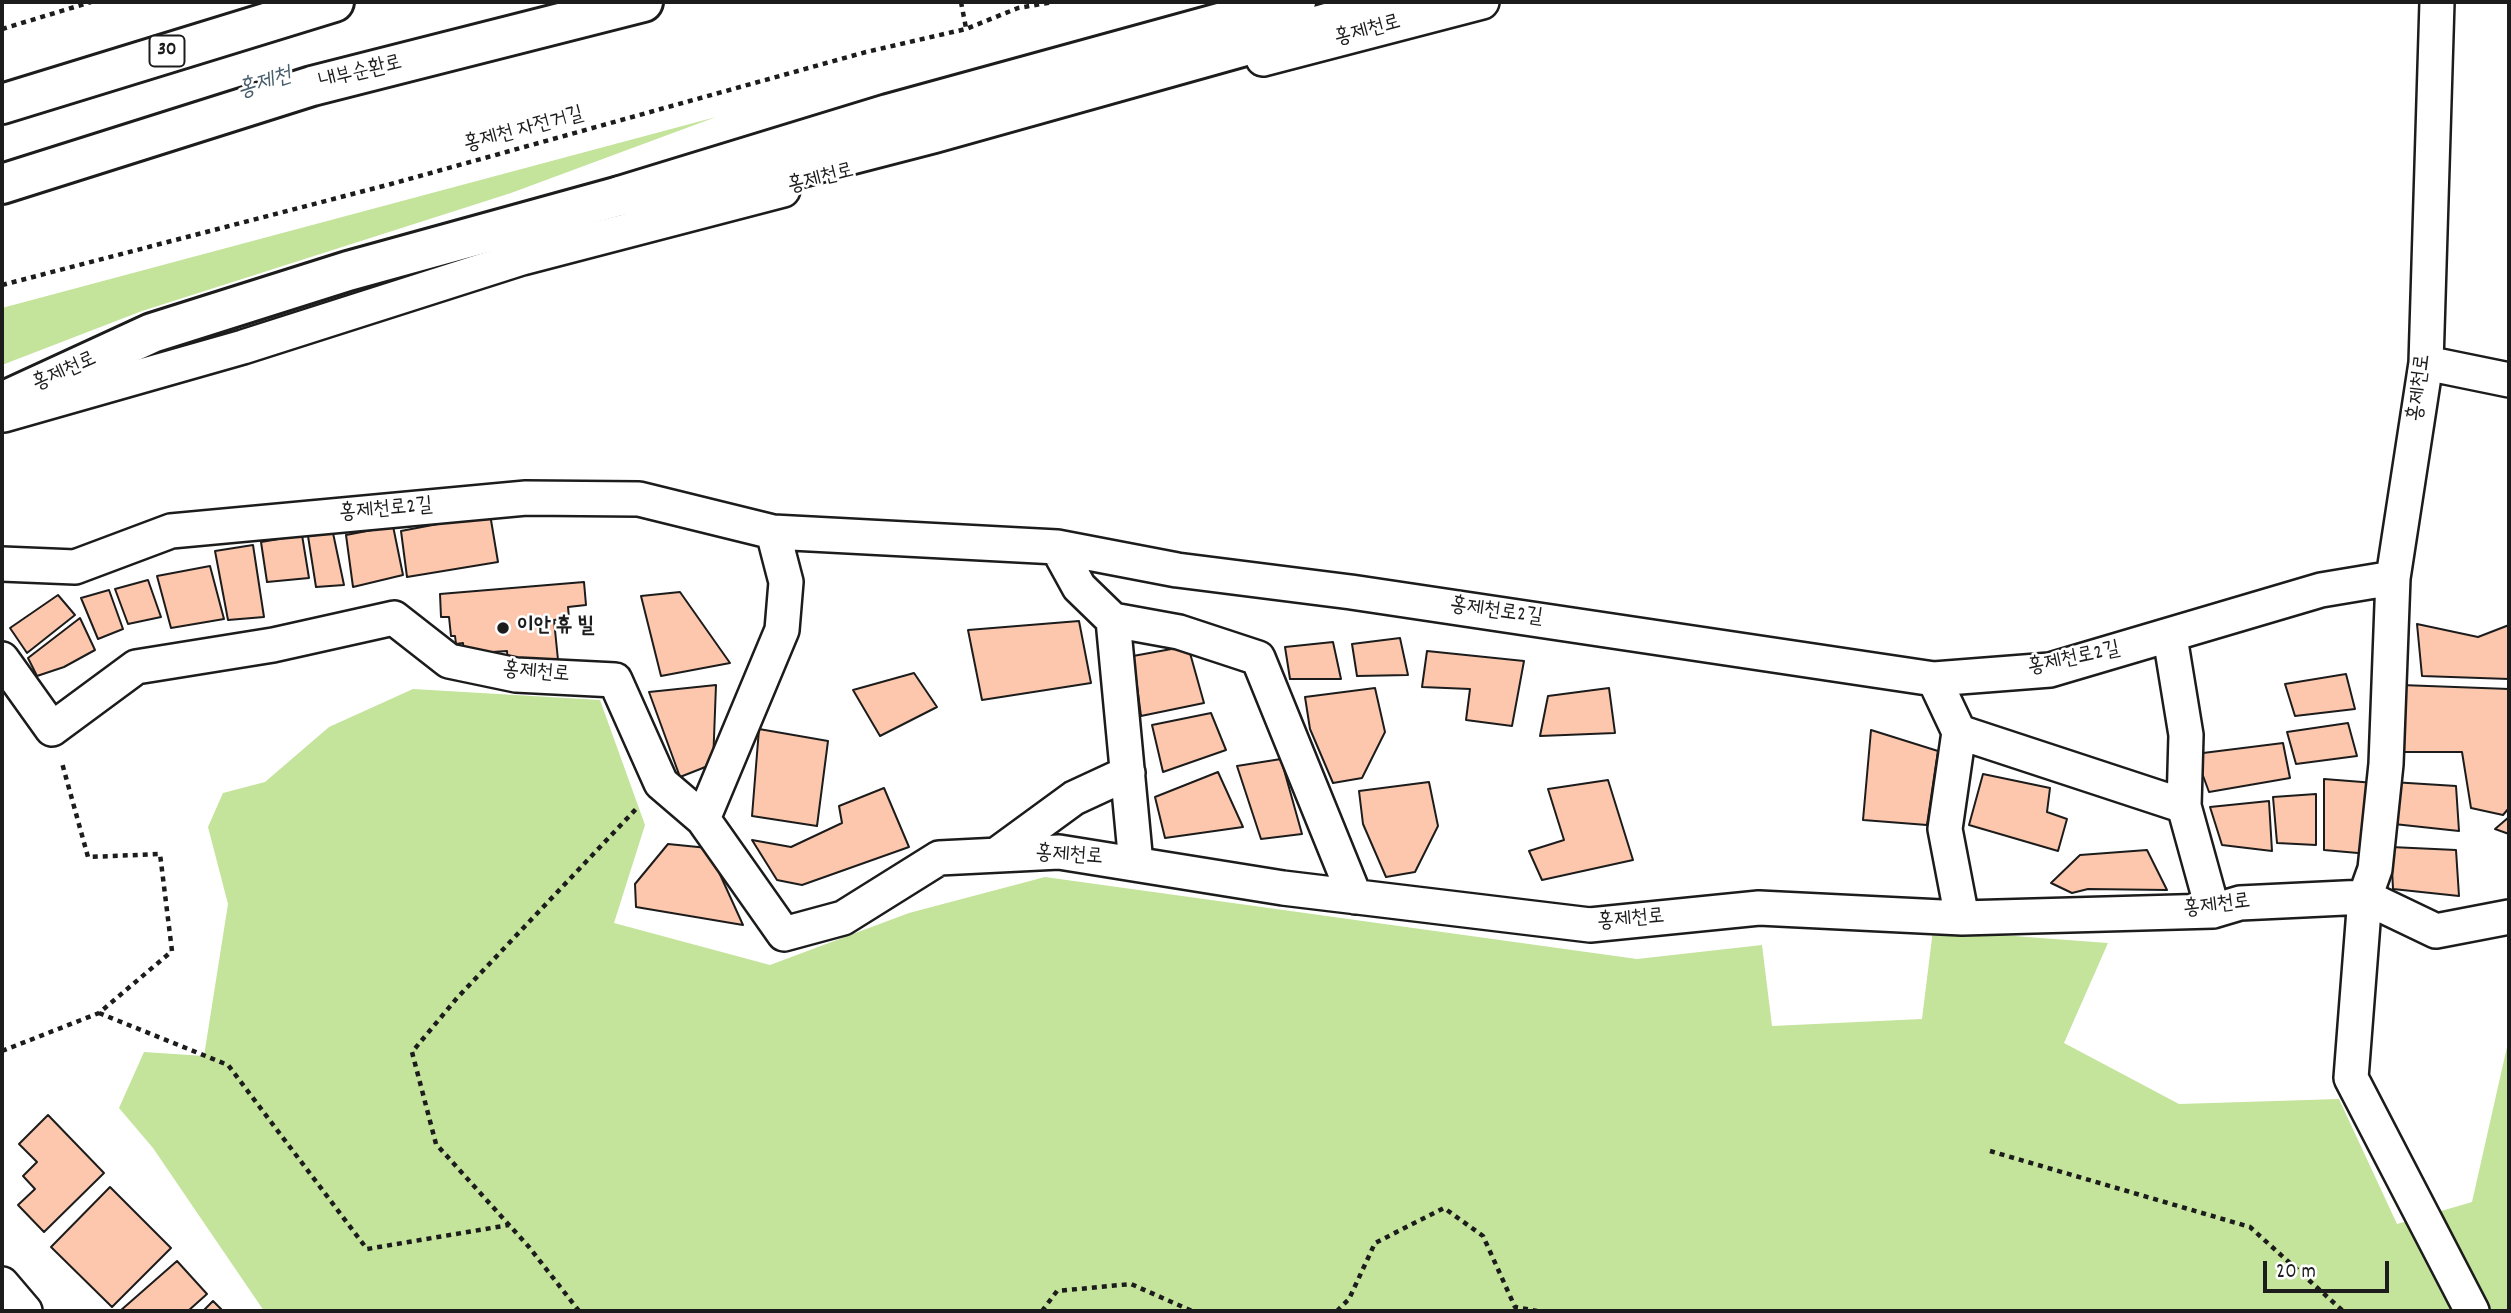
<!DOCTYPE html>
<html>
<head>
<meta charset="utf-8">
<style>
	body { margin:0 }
	#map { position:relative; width:2511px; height:1313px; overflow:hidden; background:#fff; font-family:Dekko,sans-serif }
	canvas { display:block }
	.frame { position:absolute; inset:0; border:4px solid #1c1c1c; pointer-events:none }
	.scale { position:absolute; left:2263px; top:1261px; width:126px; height:32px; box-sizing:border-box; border:4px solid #1c1c1c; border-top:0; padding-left:9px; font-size:21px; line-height:24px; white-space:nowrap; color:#1c1c1c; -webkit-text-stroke:5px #fff; paint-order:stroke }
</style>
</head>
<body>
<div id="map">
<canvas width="2511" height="1313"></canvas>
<div class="frame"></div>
<div class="scale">20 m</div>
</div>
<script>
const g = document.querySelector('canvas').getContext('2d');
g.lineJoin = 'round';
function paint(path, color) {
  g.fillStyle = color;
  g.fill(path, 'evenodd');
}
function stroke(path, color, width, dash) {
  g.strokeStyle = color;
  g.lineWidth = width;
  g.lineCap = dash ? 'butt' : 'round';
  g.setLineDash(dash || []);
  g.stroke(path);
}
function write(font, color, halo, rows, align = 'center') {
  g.font = font + ' Dekko,"Poor Story",sans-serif';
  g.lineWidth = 5;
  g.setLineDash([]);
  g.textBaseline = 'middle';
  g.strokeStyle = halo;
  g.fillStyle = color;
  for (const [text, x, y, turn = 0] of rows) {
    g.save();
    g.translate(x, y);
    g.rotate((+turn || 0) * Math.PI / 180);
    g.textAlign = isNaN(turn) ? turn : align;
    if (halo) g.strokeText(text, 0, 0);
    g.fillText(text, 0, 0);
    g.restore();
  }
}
const green = new Path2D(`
	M 716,117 L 511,193 L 142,311 L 2,365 L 2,308 Z
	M 413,689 L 600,700 L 645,825 L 614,923 L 770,965 L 909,913 L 1045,877 L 1637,959 L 1762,945 L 1772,1026 L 1922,1019 L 1933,930 L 2108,943 L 2064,1043 L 2179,1104 L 2339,1099 L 2397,1224 L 2472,1202 L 2509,1038 L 2509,1311 L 264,1311 L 153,1148 L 119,1108 L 144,1052 L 204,1056 L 228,904 L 208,827 L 223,793 L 265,782 L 329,727 Z`);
const pier = new Path2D(`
	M 244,2 L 728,2 L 467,85 L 336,114 L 2,224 L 2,62 Z`);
const building = new Path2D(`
	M 490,514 L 498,562 L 407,577 L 401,531 Z
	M 393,526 L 403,575 L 353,587 L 346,535 Z
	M 333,533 L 344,585 L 316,587 L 308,536 Z
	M 302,535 L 309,578 L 267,582 L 261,542 Z
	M 253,545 L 264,617 L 228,620 L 215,551 Z
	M 210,566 L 224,619 L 171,628 L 157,576 Z
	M 148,580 L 161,617 L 128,624 L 115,589 Z
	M 584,582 L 586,605 L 568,607 L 569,618 L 554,620 L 558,660 L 508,664 L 507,651 L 464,654 L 463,643 L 456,644 L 455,636 L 451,636 L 449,617 L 441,617 L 440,594 Z
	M 109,590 L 123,629 L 98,639 L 81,598 Z
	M 680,592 L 730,663 L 661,676 L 641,596 Z
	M 58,595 L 75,615 L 27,653 L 10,628 Z
	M 80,618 L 95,650 L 64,667 L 37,676 L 28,658 Z
	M 1079,621 L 1091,683 L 982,700 L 968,630 Z
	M 2417,624 L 2478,637 L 2509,625 L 2509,679 L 2422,676 Z
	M 1400,638 L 1408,675 L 1357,676 L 1352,644 Z
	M 1333,642 L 1341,679 L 1290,679 L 1285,647 Z
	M 1188,646 L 1204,703 L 1141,716 L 1133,656 Z
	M 1427,651 L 1524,661 L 1512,726 L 1466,720 L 1470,689 L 1422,687 Z
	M 914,673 L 937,707 L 880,736 L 853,690 Z
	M 2346,674 L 2355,709 L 2295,716 L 2285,684 Z
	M 716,685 L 713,764 L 680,777 L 649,692 Z
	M 2401,685 L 2509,689 L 2509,808 L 2503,815 L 2471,808 L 2462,752 L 2400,752 Z
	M 1375,688 L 1385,732 L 1362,778 L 1333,783 L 1310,729 L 1305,697 Z
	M 1609,688 L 1615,733 L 1540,736 L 1548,696 Z
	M 1211,713 L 1226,750 L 1163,772 L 1152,725 Z
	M 2348,723 L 2357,756 L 2296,764 L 2287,732 Z
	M 759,729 L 828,741 L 817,826 L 752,816 Z
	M 1871,730 L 1938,751 L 1927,825 L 1863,820 Z
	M 2283,743 L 2290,778 L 2209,792 L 2195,754 Z
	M 1281,759 L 1302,834 L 1261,839 L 1237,766 Z
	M 1218,772 L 1243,827 L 1165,838 L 1155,797 Z
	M 1983,774 L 2050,788 L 2047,812 L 2067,819 L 2058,851 L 1969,825 Z
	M 2324,779 L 2375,783 L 2369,854 L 2324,850 Z
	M 1608,780 L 1633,860 L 1542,880 L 1529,851 L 1564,840 L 1548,789 Z
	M 1429,782 L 1438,826 L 1415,872 L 1386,877 L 1363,824 L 1359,791 Z
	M 2392,782 L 2456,786 L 2459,831 L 2394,824 Z
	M 884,788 L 909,847 L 802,885 L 777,880 L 752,840 L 791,847 L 842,823 L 839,806 Z
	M 2316,794 L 2316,845 L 2277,843 L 2273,797 Z
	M 2269,801 L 2272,851 L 2222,845 L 2210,807 Z
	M 2509,817 L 2509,834 L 2495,829 Z
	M 668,844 L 708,848 L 743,925 L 636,907 L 635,884 Z
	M 2391,847 L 2456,850 L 2459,896 L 2393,889 Z
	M 2147,850 L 2167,890 L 2088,889 L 2072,893 L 2051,883 L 2080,855 Z
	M 48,1115 L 104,1173 L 44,1232 L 18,1205 L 35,1189 L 23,1176 L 37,1162 L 19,1144 Z
	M 110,1187 L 171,1248 L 112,1307 L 51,1247 Z
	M 177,1261 L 207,1294 L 188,1311 L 120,1311 Z
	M 213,1301 L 223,1311 L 203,1311 Z`);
const path = new Path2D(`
	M 961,2 L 966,28
	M 2,29 L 91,2
	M 2,285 L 391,184 L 866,52 L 966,29 L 1018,8 L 1053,2
	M 99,1013 L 228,1065 L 367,1249 L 509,1225
	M 2,1051 L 99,1013 L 172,951 L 160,854 L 88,857 L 62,763
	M 1990,1151 L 2250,1227 L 2343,1311
	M 579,1311 L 529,1247 L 436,1144 L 412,1052 L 457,998 L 636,809
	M 1042,1311 L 1057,1291 L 1131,1284 L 1192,1311
	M 1337,1311 L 1349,1299 L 1375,1243 L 1444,1208 L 1483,1236 L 1515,1307 L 1537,1311`);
const street = new Path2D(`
	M 2437,2 L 2426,363 L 2393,578 L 2386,764 L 2375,869 L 2365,897 L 2351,1078 L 2472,1311
	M 1263,59 L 1482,2
	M 2426,363 L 2509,380
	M 4,415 L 243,347 L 522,258 L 783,190
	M 1057,547 L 1079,587 L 1113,620 L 1179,632 L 1258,658 L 1355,897
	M 2,564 L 75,567 L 171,531 L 526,498 L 639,499 L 773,532 L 1057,547 L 1177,570 L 1351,592 L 1934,679 L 2050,670 L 2321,590 L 2393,578
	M 1113,620 L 1136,864
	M 2170,637 L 2186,735 L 2184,806 L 2213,911
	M 2,659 L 52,729 L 136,667 L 273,645 L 394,618 L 449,661 L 516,675 L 615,680 L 661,783 L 703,819 L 784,934 L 843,918 L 939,858 L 1059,852 L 1283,888 L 1590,925 L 1759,908 L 1962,918 L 2213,911 L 2240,903 L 2365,897 L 2436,931 L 2509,917
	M 1934,679 L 1959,732 L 2184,806
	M 1959,732 L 1945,829 L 1962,918
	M 703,819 L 782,630 L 786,582 L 773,532
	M 996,855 L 1074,798 L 1128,773
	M 2,1284 L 25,1311`);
const secondary = new Path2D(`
	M 2,402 L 152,333 L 348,271 L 620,196 L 888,114 L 1296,2`);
const highway = new Path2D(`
	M 2,104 L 334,2
	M 2,184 L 312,86 L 643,2
	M 620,196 L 756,179 L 934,133 L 1402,2`);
const markers = [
	[503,628,7,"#1c1c1c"]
];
const shields = [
	[167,51,35]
];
const shieldNames = [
	["30",167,51]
];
const streetNames = [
	["홍제천로",1368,32,-15],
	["내부순환로",361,74,-14],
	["홍제천 자전거길",524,131,-15],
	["홍제천로",821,180,-14],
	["홍제천로",65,373,-24],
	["홍제천로",2421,388,-83],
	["홍제천로2길",386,511,-5],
	["홍제천로2길",1496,613,8],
	["홍제천로2길",2074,660,-12],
	["홍제천로",536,674,5],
	["홍제천로",1069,857,4],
	["홍제천로",2217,907,-7],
	["홍제천로",1631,921,-5]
];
const poiNames = [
	["이안 휴 빌",517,628]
];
const waterNames = [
	["홍제천",265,85,-18]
];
paint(green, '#c4e39b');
paint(pier, '#fff');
paint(building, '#fcc7ac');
stroke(building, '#1c1c1c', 2);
stroke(street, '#1c1c1c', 38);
stroke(secondary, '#1c1c1c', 44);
stroke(highway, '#1c1c1c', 44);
stroke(path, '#1c1c1c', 4.5, [5, 5]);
stroke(street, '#fff', 33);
stroke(secondary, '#fff', 38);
stroke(highway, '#fff', 38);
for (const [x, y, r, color] of markers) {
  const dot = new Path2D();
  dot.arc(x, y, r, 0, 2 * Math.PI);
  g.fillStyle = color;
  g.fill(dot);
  stroke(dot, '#fff', 2.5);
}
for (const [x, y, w] of shields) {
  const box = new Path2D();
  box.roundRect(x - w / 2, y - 15.5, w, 31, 5);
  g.fillStyle = '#fff';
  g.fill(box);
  stroke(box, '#1c1c1c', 2);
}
write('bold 19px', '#1c1c1c', null, shieldNames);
write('21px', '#1c1c1c', '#fff', streetNames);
write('bold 21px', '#1c1c1c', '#fff', poiNames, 'left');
write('italic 23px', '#475e6d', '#fff', waterNames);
</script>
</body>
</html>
